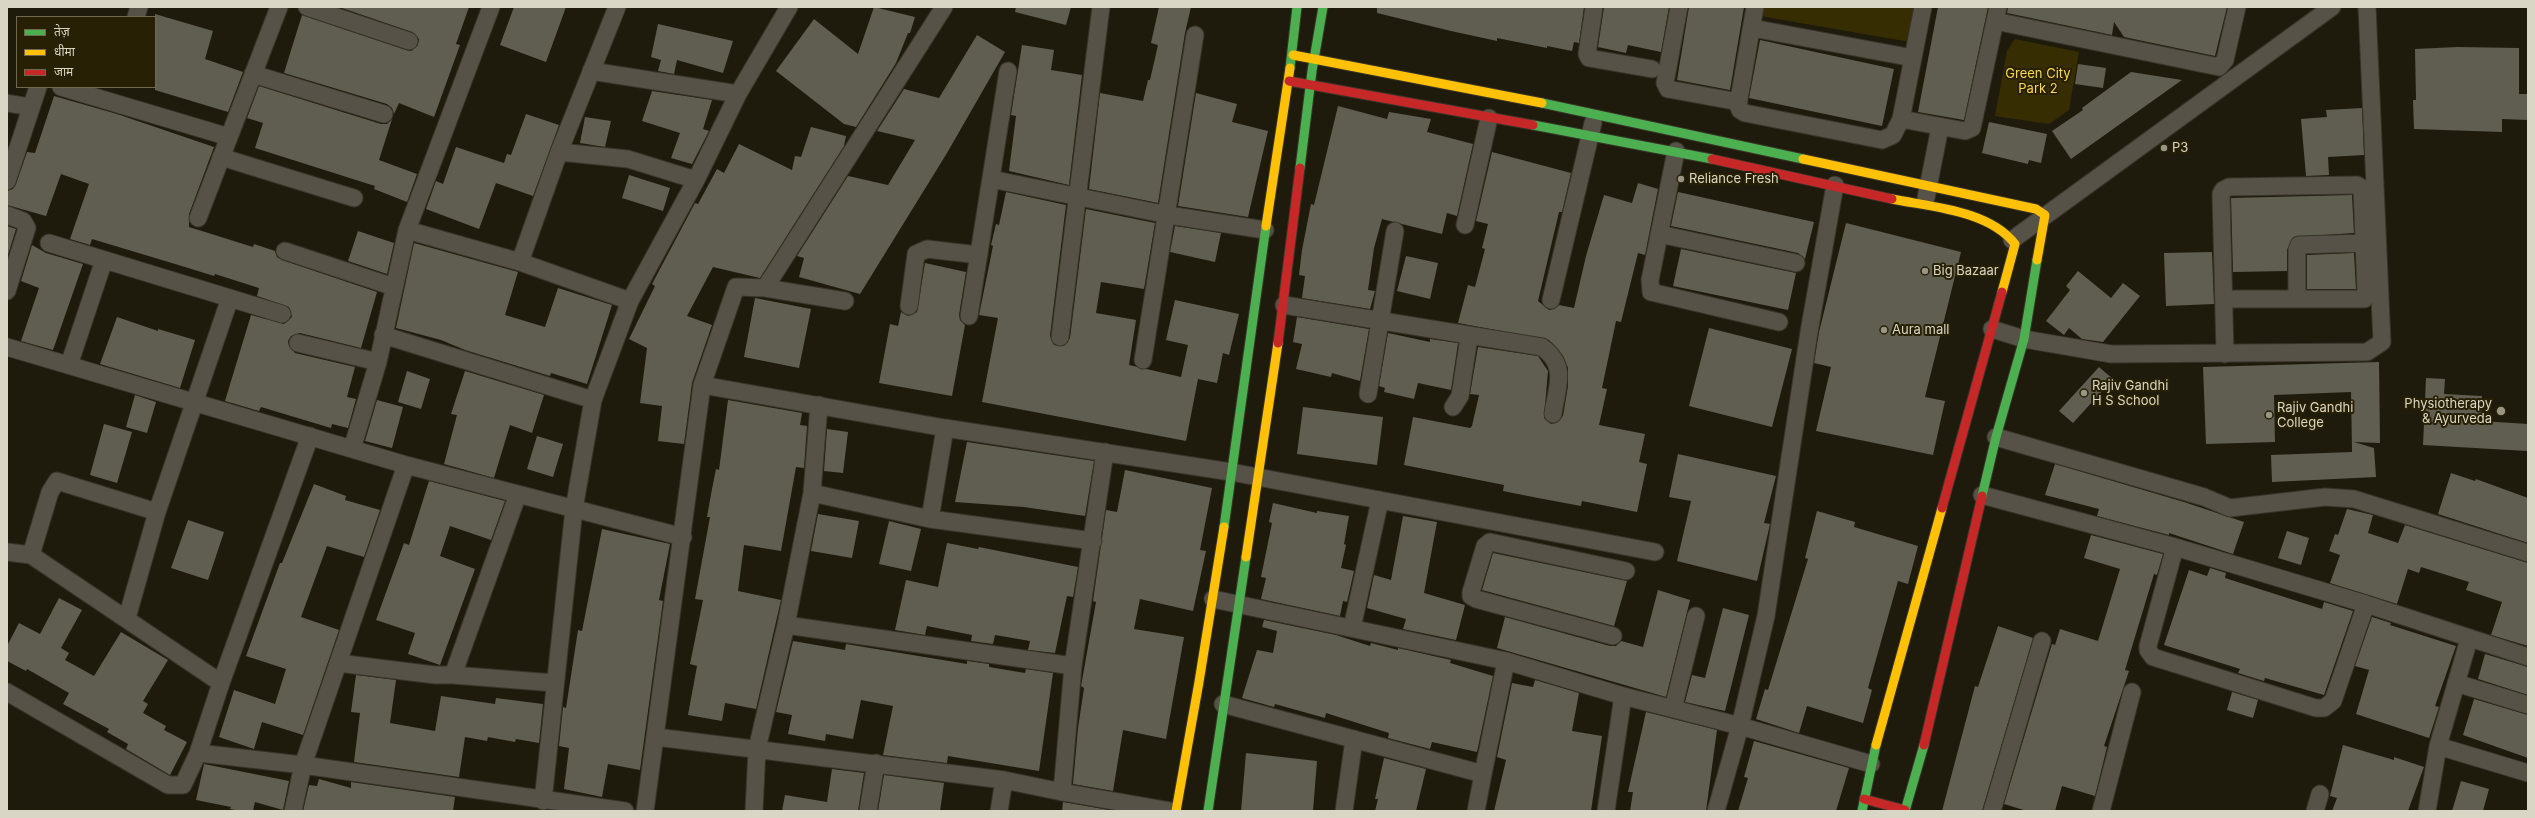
<!DOCTYPE html>
<html>
<head>
<meta charset="utf-8">
<style>
	body { margin:0 }
	#map { position:relative; width:2535px; height:818px; overflow:hidden; background:#1f1b0c; font-family:Inter,"Noto Sans Devanagari",sans-serif }
	canvas { display:block }
	.frame { position:absolute; inset:0; border:8px solid #dad6c6; pointer-events:none }
	.legend { position:absolute; left:16px; top:16px; width:140px; height:72px; box-sizing:border-box; background:#272004; border:1px solid #6f6952; margin:0; padding:5px 7px; list-style:none; font-size:12px; color:#dad6c6 }
	.legend li { display:flex; align-items:center; gap:8px; height:20px }
	.legend b { width:20px; border:1px solid #6f6952 }
</style>
</head>
<body>
<div id="map">
<canvas width="2535" height="818"></canvas>
<div class="frame"></div>
<ul class="legend">
<li><b style="height:5px;background:#4caf50"></b>तेज़</li>
<li><b style="height:5px;background:#ffc107"></b>धीमा</li>
<li><b style="height:5px;background:#c62828"></b>जाम</li>
</ul>
</div>
<script>
const g = document.querySelector('canvas').getContext('2d');
g.lineJoin = 'round';
function paint(path, color) {
  g.fillStyle = color;
  g.fill(path, 'evenodd');
}
function stroke(path, color, width, dash) {
  g.strokeStyle = color;
  g.lineWidth = width;
  g.lineCap = dash ? 'butt' : 'round';
  g.setLineDash(dash || []);
  g.stroke(path);
}
function write(font, color, halo, rows, align = 'center') {
  g.font = font + ' Inter,sans-serif';
  g.lineWidth = 4;
  g.setLineDash([]);
  g.textBaseline = 'middle';
  g.strokeStyle = halo;
  g.fillStyle = color;
  for (const [text, x, y, turn = 0] of rows) {
    g.save();
    g.translate(x, y);
    g.rotate((+turn || 0) * Math.PI / 180);
    g.textAlign = isNaN(turn) ? turn : align;
    if (halo) g.strokeText(text, 0, 0);
    g.fillText(text, 0, 0);
    g.restore();
  }
}
const green = new Path2D(`
	M 1755,7 L 1922,7 L 1916,43 L 1754,15 Z
	M 2015,39 L 2079,52 L 2069,110 L 2049,124 L 1995,116 L 2007,51 Z`);
const building = new Path2D(`
	M 339,7 L 469,7 L 456,44 L 460,45 L 434,117 L 399,103 L 394,114 L 392,108 L 387,104 L 284,73 L 302,15 L 406,50 L 411,51 L 418,45 L 419,39 L 412,32 Z
	M 514,7 L 566,7 L 546,62 L 500,45 Z
	M 874,7 L 915,17 L 910,33 L 908,33 L 896,63 L 856,127 L 844,124 L 776,71 L 814,19 L 858,54 Z
	M 1016,7 L 1071,7 L 1066,25 L 1015,12 Z
	M 1159,7 L 1191,7 L 1185,33 L 1158,203 L 1089,189 L 1100,93 L 1143,101 L 1148,80 L 1150,80 L 1158,45 L 1151,43 Z
	M 1377,7 L 1584,7 L 1579,43 L 1574,42 L 1572,51 L 1547,46 L 1547,48 L 1497,38 L 1497,41 L 1451,31 L 1377,13 Z
	M 1604,7 L 1669,7 L 1661,52 L 1628,45 L 1626,53 L 1598,47 Z
	M 1689,7 L 1744,7 L 1730,90 L 1677,80 Z
	M 1938,7 L 1988,7 L 1964,120 L 1918,112 Z
	M 2008,7 L 2227,7 L 2215,56 L 2124,37 L 2114,22 L 2112,35 L 2007,13 Z
	M 155,14 L 213,31 L 205,59 L 243,72 L 228,112 L 155,90 Z
	M 658,24 L 733,41 L 723,73 L 677,60 L 674,74 L 658,71 L 661,60 L 651,57 Z
	M 977,35 L 1005,52 L 947,153 L 860,294 L 799,277 L 804,258 L 797,256 L 848,176 L 888,185 L 915,140 L 877,131 L 904,89 L 939,98 Z
	M 1760,40 L 1894,69 L 1882,126 L 1749,98 Z
	M 1022,45 L 1054,50 L 1051,70 L 1082,75 L 1069,185 L 1009,171 L 1016,116 L 1011,115 Z
	M 2457,47 L 2519,48 L 2519,94 L 2528,94 L 2528,120 L 2502,119 L 2502,132 L 2414,129 L 2413,100 L 2416,100 L 2415,49 Z
	M 2078,64 L 2106,68 L 2103,88 L 2075,84 Z
	M 2131,72 L 2182,80 L 2071,159 L 2052,131 L 2083,110 L 2082,108 Z
	M 259,86 L 381,124 L 387,124 L 392,119 L 379,160 L 417,174 L 407,202 L 374,189 L 375,186 L 255,148 L 263,123 L 247,118 Z
	M 652,91 L 712,100 L 703,129 L 709,131 L 692,164 L 671,158 L 680,133 L 642,121 Z
	M 1196,93 L 1237,104 L 1232,122 L 1268,131 L 1248,217 L 1178,206 Z
	M 54,96 L 117,114 L 214,147 L 189,214 L 189,227 L 253,247 L 254,244 L 275,251 L 277,257 L 282,260 L 377,292 L 361,348 L 300,333 L 291,336 L 288,341 L 289,346 L 295,353 L 355,367 L 347,397 L 356,399 L 348,428 L 332,424 L 331,428 L 261,407 L 259,411 L 225,401 L 251,315 L 284,324 L 292,317 L 289,307 L 257,296 L 259,288 L 215,274 L 214,276 L 185,267 L 92,239 L 90,245 L 70,239 L 89,184 L 61,174 L 46,216 L 7,205 L 7,191 L 13,189 L 16,184 L 27,152 L 35,153 Z
	M 1338,106 L 1387,119 L 1389,112 L 1431,119 L 1427,132 L 1473,144 L 1457,216 L 1447,213 L 1442,234 L 1382,219 L 1374,248 L 1368,290 L 1375,291 L 1370,309 L 1302,298 L 1305,276 L 1299,275 L 1302,250 L 1311,204 L 1314,205 Z
	M 2362,108 L 2364,155 L 2328,157 L 2329,175 L 2306,176 L 2301,119 L 2327,117 L 2326,110 Z
	M 526,114 L 559,125 L 533,196 L 496,183 L 479,229 L 426,209 L 436,181 L 443,184 L 456,147 L 504,163 L 507,154 L 511,155 Z
	M 585,117 L 611,121 L 605,147 L 580,143 Z
	M 1989,122 L 2047,134 L 2041,163 L 2029,160 L 2028,164 L 1982,153 Z
	M 811,127 L 846,136 L 844,146 L 760,278 L 713,267 L 687,316 L 712,325 L 692,383 L 684,444 L 658,441 L 662,406 L 640,403 L 647,348 L 629,339 L 655,286 L 652,284 L 695,203 L 698,204 L 717,169 L 724,173 L 739,144 L 792,170 L 795,156 L 801,157 Z
	M 1492,152 L 1571,173 L 1562,212 L 1559,212 L 1538,301 L 1549,310 L 1554,309 L 1559,305 L 1574,308 L 1586,256 L 1604,195 L 1632,203 L 1638,183 L 1658,189 L 1645,255 L 1638,253 L 1621,322 L 1616,321 L 1602,388 L 1607,389 L 1599,425 L 1645,434 L 1639,462 L 1647,464 L 1637,512 L 1582,501 L 1581,506 L 1538,498 L 1503,491 L 1504,485 L 1404,465 L 1413,417 L 1470,428 L 1472,426 L 1479,395 L 1470,394 L 1478,347 L 1538,356 L 1548,371 L 1544,418 L 1551,424 L 1556,423 L 1563,416 L 1568,386 L 1568,368 L 1563,356 L 1549,340 L 1458,323 L 1468,285 L 1475,287 L 1485,249 L 1482,248 L 1488,224 L 1476,221 Z
	M 629,175 L 670,188 L 663,211 L 622,198 Z
	M 1006,192 L 1066,205 L 1050,336 L 1054,345 L 1064,346 L 1070,338 L 1086,209 L 1155,223 L 1144,289 L 1101,282 L 1096,313 L 1136,320 L 1129,365 L 1181,377 L 1188,345 L 1166,340 L 1175,300 L 1239,314 L 1229,355 L 1223,353 L 1217,383 L 1198,379 L 1186,441 L 982,402 L 998,318 L 979,315 L 993,246 L 991,245 L 996,224 L 999,225 Z
	M 1678,192 L 1814,222 L 1805,259 L 1798,253 L 1671,226 Z
	M 2352,195 L 2354,233 L 2294,237 L 2287,250 L 2287,271 L 2233,272 L 2231,198 Z
	M 1846,223 L 1961,252 L 1925,397 L 1945,401 L 1933,455 L 1816,431 L 1831,367 L 1814,363 L 1819,332 Z
	M 7,226 L 16,229 L 7,258 Z
	M 1175,226 L 1221,233 L 1215,262 L 1170,252 Z
	M 358,231 L 394,243 L 387,274 L 348,261 Z
	M 414,243 L 518,272 L 505,315 L 545,327 L 558,288 L 612,305 L 587,384 L 551,373 L 550,376 L 465,350 L 441,340 L 396,328 Z
	M 32,245 L 46,253 L 83,264 L 53,350 L 21,341 L 39,288 L 21,281 Z
	M 1681,249 L 1796,273 L 1788,310 L 1673,286 Z
	M 2212,252 L 2214,304 L 2166,306 L 2164,253 Z
	M 2354,253 L 2356,289 L 2307,289 L 2307,255 Z
	M 1406,256 L 1438,263 L 1430,299 L 1397,291 Z
	M 925,263 L 966,272 L 959,315 L 960,320 L 965,325 L 952,396 L 879,383 L 890,324 L 898,326 L 901,312 L 908,316 L 917,312 Z
	M 2078,271 L 2111,298 L 2123,283 L 2140,296 L 2103,342 L 2082,339 L 2069,328 L 2064,335 L 2046,321 L 2070,290 L 2066,286 Z
	M 755,298 L 811,309 L 799,368 L 744,357 Z
	M 117,317 L 158,331 L 158,329 L 195,340 L 180,388 L 100,364 Z
	M 1297,317 L 1369,329 L 1360,381 L 1332,373 L 1331,377 L 1296,369 L 1302,344 L 1293,342 Z
	M 1709,328 L 1792,349 L 1772,427 L 1689,406 Z
	M 1388,333 L 1430,342 L 1430,339 L 1458,343 L 1451,390 L 1418,383 L 1414,399 L 1384,392 L 1385,388 L 1379,386 Z
	M 2379,362 L 2380,443 L 2354,442 L 2374,448 L 2376,477 L 2272,482 L 2271,455 L 2352,452 L 2351,392 L 2274,395 L 2275,442 L 2206,444 L 2203,367 Z
	M 2099,367 L 2113,379 L 2073,423 L 2059,411 Z
	M 407,371 L 430,379 L 421,409 L 398,402 Z
	M 465,371 L 544,395 L 532,433 L 510,425 L 494,478 L 444,464 L 457,415 L 451,414 Z
	M 2426,378 L 2445,379 L 2444,394 L 2482,396 L 2481,421 L 2528,424 L 2527,451 L 2423,445 Z
	M 135,395 L 156,402 L 147,433 L 126,427 Z
	M 377,400 L 403,407 L 392,448 L 365,441 Z
	M 728,400 L 802,413 L 800,425 L 807,426 L 804,468 L 796,467 L 781,551 L 744,545 L 738,591 L 781,600 L 756,709 L 725,703 L 722,721 L 688,715 L 697,666 L 690,664 L 703,600 L 695,599 L 710,517 L 707,517 L 712,489 L 716,469 L 719,470 Z
	M 1303,407 L 1383,417 L 1377,465 L 1297,454 Z
	M 104,424 L 132,432 L 117,483 L 90,475 Z
	M 827,429 L 848,432 L 843,473 L 824,471 Z
	M 537,436 L 563,444 L 553,477 L 527,469 Z
	M 967,442 L 1094,461 L 1085,516 L 1024,507 L 955,502 Z
	M 1678,454 L 1776,476 L 1764,523 L 1770,524 L 1757,581 L 1677,561 L 1691,501 L 1669,497 Z
	M 2055,464 L 2184,502 L 2244,522 L 2233,554 L 2169,533 L 2169,535 L 2097,516 L 2099,509 L 2045,495 Z
	M 1125,470 L 1212,488 L 1200,550 L 1206,551 L 1193,611 L 1140,599 L 1134,629 L 1184,637 L 1166,739 L 1123,730 L 1113,791 L 1073,784 L 1078,728 L 1084,688 L 1081,686 L 1096,602 L 1093,601 L 1106,510 L 1117,512 Z
	M 2451,473 L 2475,481 L 2476,479 L 2528,498 L 2528,543 L 2438,514 Z
	M 429,481 L 505,501 L 491,540 L 450,526 L 440,556 L 475,569 L 440,665 L 408,654 L 415,633 L 376,620 L 404,543 L 409,545 Z
	M 314,484 L 346,496 L 345,500 L 380,510 L 364,557 L 327,546 L 301,617 L 339,630 L 303,735 L 262,722 L 254,749 L 219,737 L 234,690 L 275,704 L 286,669 L 246,656 L 280,563 L 282,563 Z
	M 1273,503 L 1317,513 L 1317,511 L 1349,516 L 1344,544 L 1346,545 L 1341,568 L 1354,571 L 1347,602 L 1343,601 L 1340,616 L 1261,599 L 1266,578 L 1261,577 L 1272,523 L 1269,522 Z
	M 2347,509 L 2373,515 L 2368,533 L 2398,543 L 2405,525 L 2528,563 L 2528,646 L 2491,635 L 2502,602 L 2466,590 L 2469,582 L 2421,567 L 2419,573 L 2408,569 L 2397,604 L 2330,583 L 2340,555 L 2329,551 L 2335,534 L 2338,535 Z
	M 1817,511 L 1855,522 L 1854,527 L 1918,546 L 1908,584 L 1898,581 L 1868,688 L 1872,690 L 1863,723 L 1807,706 L 1799,733 L 1756,719 L 1765,689 L 1768,690 L 1808,559 L 1805,558 Z
	M 818,514 L 859,521 L 852,558 L 811,551 Z
	M 1403,516 L 1437,522 L 1424,593 L 1465,605 L 1456,640 L 1403,629 L 1406,619 L 1367,608 L 1374,575 L 1391,580 Z
	M 188,520 L 224,532 L 208,580 L 171,568 Z
	M 889,521 L 921,529 L 911,571 L 879,564 Z
	M 602,529 L 670,544 L 659,600 L 663,601 L 640,770 L 608,764 L 602,797 L 564,789 L 569,748 L 559,746 L 563,707 L 566,708 L 578,630 L 582,631 Z
	M 2287,531 L 2309,538 L 2301,565 L 2278,558 Z
	M 2091,535 L 2163,554 L 2157,575 L 2154,574 L 2125,670 L 2129,671 L 2104,746 L 2107,747 L 2095,796 L 2062,786 L 2055,811 L 2027,811 L 2004,804 L 2052,644 L 2055,645 L 2060,629 L 2098,641 L 2120,569 L 2084,558 Z
	M 947,543 L 978,549 L 979,547 L 1078,567 L 1073,597 L 1067,596 L 1055,653 L 1028,650 L 1030,641 L 995,635 L 993,644 L 971,641 L 972,635 L 927,626 L 925,635 L 895,630 L 906,580 L 938,587 Z
	M 1493,553 L 1627,581 L 1614,626 L 1482,590 Z
	M 2210,568 L 2226,573 L 2225,578 L 2322,609 L 2324,602 L 2353,611 L 2324,695 L 2265,678 L 2264,681 L 2238,673 L 2240,669 L 2237,668 L 2164,645 L 2189,570 L 2207,576 Z
	M 1658,590 L 1690,600 L 1666,697 L 1497,648 L 1505,617 L 1610,646 L 1616,646 L 1621,641 L 1643,647 Z
	M 59,598 L 82,610 L 61,648 L 69,653 L 65,660 L 94,676 L 121,632 L 168,660 L 143,701 L 148,704 L 143,713 L 166,726 L 164,730 L 187,742 L 170,775 L 126,749 L 128,744 L 107,732 L 109,729 L 63,704 L 69,693 L 27,669 L 26,671 L 7,661 L 7,646 L 19,623 L 40,634 Z
	M 1723,608 L 1749,615 L 1725,711 L 1685,702 L 1692,675 L 1705,678 Z
	M 2372,617 L 2391,623 L 2390,625 L 2456,646 L 2435,706 L 2439,707 L 2429,738 L 2356,714 L 2369,670 L 2355,666 Z
	M 1264,620 L 1336,635 L 1370,646 L 1371,643 L 1398,650 L 1398,648 L 1451,660 L 1450,663 L 1493,676 L 1477,752 L 1432,742 L 1430,749 L 1388,738 L 1389,733 L 1326,713 L 1325,718 L 1275,704 L 1274,707 L 1242,698 L 1257,650 L 1273,653 L 1277,631 L 1262,627 Z
	M 1998,626 L 2033,638 L 1982,811 L 1942,811 L 1975,686 L 1978,687 Z
	M 793,641 L 845,650 L 846,644 L 967,664 L 967,661 L 989,664 L 989,667 L 1025,673 L 1026,669 L 1053,673 L 1039,771 L 948,756 L 947,763 L 883,755 L 893,706 L 861,700 L 853,739 L 826,734 L 825,741 L 788,734 L 792,715 L 776,712 Z
	M 2485,654 L 2528,667 L 2528,695 L 2478,679 Z
	M 356,675 L 396,680 L 390,723 L 435,731 L 441,696 L 495,704 L 496,698 L 543,704 L 539,743 L 516,739 L 515,742 L 488,737 L 487,741 L 465,737 L 459,777 L 354,762 L 360,713 L 351,712 Z
	M 1535,680 L 1579,693 L 1572,731 L 1602,736 L 1591,811 L 1494,811 L 1506,760 L 1497,757 L 1512,683 L 1533,687 Z
	M 2232,692 L 2258,700 L 2253,718 L 2227,710 Z
	M 2474,699 L 2528,715 L 2528,758 L 2463,735 Z
	M 1646,712 L 1717,730 L 1706,811 L 1630,811 L 1633,792 L 1628,792 Z
	M 1754,741 L 1849,768 L 1836,811 L 1738,811 L 1748,778 L 1744,777 Z
	M 2343,745 L 2394,760 L 2394,757 L 2424,767 L 2408,811 L 2332,811 L 2337,798 L 2330,796 Z
	M 1246,753 L 1317,761 L 1313,811 L 1241,811 Z
	M 1384,758 L 1426,769 L 1416,811 L 1375,811 L 1378,799 L 1375,799 Z
	M 204,764 L 289,781 L 283,810 L 255,802 L 253,811 L 240,811 L 230,809 L 231,807 L 196,800 Z
	M 832,769 L 864,773 L 858,811 L 782,811 L 785,795 L 827,802 Z
	M 884,775 L 944,783 L 940,811 L 878,811 Z
	M 319,779 L 351,788 L 351,782 L 455,797 L 453,811 L 303,811 L 309,785 L 317,786 Z
	M 2461,781 L 2489,789 L 2483,811 L 2452,811 Z
	M 1063,802 L 1109,810 L 1109,811 L 1062,811 Z`);
const street = new Path2D(`
	M 307,7 L 409,41
	M 1594,7 L 1587,54 L 1589,58 L 1652,69
	M 1679,7 L 1665,83 L 1668,89 L 1739,102
	M 1755,7 L 1738,105 L 1740,110 L 1745,113 L 1882,140 L 1893,135 L 1901,119 L 1923,7
	M 136,17 L 139,7
	M 1995,21 L 2219,67 L 2225,60 L 2237,7
	M 1752,28 L 1913,58
	M 591,71 L 738,94
	M 253,74 L 384,114
	M 61,87 L 229,137
	M 7,103 L 30,107
	M 1901,119 L 1965,131 L 1972,128 L 1998,7
	M 1676,151 L 1650,280 L 1651,292 L 1779,322
	M 559,152 L 628,159 L 696,180
	M 221,157 L 354,198
	M 991,179 L 1168,215 L 1265,230
	M 7,181 L 38,87
	M 1926,198 L 1940,127
	M 7,215 L 23,221 L 27,228 L 7,291
	M 198,218 L 279,7
	M 1465,225 L 1489,118
	M 407,230 L 520,262 L 630,301
	M 1659,234 L 1796,263
	M 2012,240 L 2332,7
	M 49,243 L 282,314
	M 285,251 L 394,287
	M 520,262 L 559,152 L 617,7
	M 765,288 L 845,301
	M 2224,299 L 2364,299 L 2366,294 L 2362,188 L 2357,185 L 2229,187 L 2223,190 L 2221,194 L 2225,354
	M 2297,299 L 2297,250 L 2299,245 L 2365,243
	M 1551,300 L 1593,123
	M 1284,305 L 1542,347 C 1568,366 1557,386 1553,414
	M 909,306 L 916,254 L 927,249 L 979,255
	M 969,316 L 1008,71
	M 1992,329 L 2024,339 L 2111,354 L 2367,352 L 2382,342 L 2367,7
	M 383,335 L 593,400
	M 1060,337 L 1101,7
	M 298,343 L 378,362
	M 7,347 L 406,465 L 683,537
	M 1143,360 L 1195,35
	M 69,365 L 104,260
	M 702,385 L 945,428 L 1231,472 L 1655,552
	M 1368,394 L 1395,231
	M 1453,407 L 1460,396 L 1469,337
	M 1996,437 L 2204,497 L 2230,508 L 2325,497 L 2354,499 L 2528,553
	M 352,449 L 378,362 L 407,230 L 491,7
	M 812,493 L 930,519 L 1093,541
	M 1982,495 L 2175,547 L 2366,604 L 2528,657
	M 930,519 L 945,428
	M 2175,547 L 2148,646 L 2148,650 L 2153,657 L 2316,708 L 2324,708 L 2333,701 L 2366,604
	M 7,552 L 31,555 L 221,683 L 198,753 L 183,785 L 168,785 L 7,692
	M 31,555 L 50,492 L 57,481 L 157,512
	M 1213,599 L 1506,661 L 1623,696 L 1740,726 L 1871,764
	M 127,618 L 157,512 L 230,298
	M 786,625 L 1073,666 L 1062,792
	M 1352,628 L 1380,500
	M 1613,636 L 1476,599 L 1471,596 L 1471,592 L 1485,546 L 1490,542 L 1626,571
	M 338,663 L 435,675 L 453,675 L 518,494
	M 1073,666 L 1105,452
	M 453,675 L 555,683
	M 221,683 L 310,436
	M 2456,683 L 2528,705
	M 1223,704 L 1483,774 L 1476,811
	M 1673,709 L 1696,616
	M 656,737 L 1004,780 L 1062,792 L 1171,811
	M 2438,746 L 2528,773
	M 198,753 L 303,765 L 625,811
	M 1483,774 L 1506,661
	M 543,801 L 574,509 L 593,400 L 630,301 L 696,180 L 738,94 L 789,7
	M 293,811 L 303,765 L 406,465
	M 645,811 L 702,385 L 736,287 L 765,288 L 944,7
	M 754,811 L 757,749 L 786,625 L 812,493 L 819,405
	M 868,811 L 876,763
	M 999,811 L 1004,780
	M 1344,811 L 1354,739
	M 1606,811 L 1623,696
	M 1716,811 L 1740,726 L 1766,616 L 1809,332 L 1835,185
	M 1992,811 L 2042,641
	M 2101,811 L 2132,692
	M 2315,811 L 2320,794
	M 2427,811 L 2438,746 L 2469,639`);
const fast = new Path2D(`
	M 1290,68 L 1297,7
	M 1542,103 L 1803,159
	M 1533,125 L 1712,159
	M 1300,168 L 1312,71 L 1323,7
	M 1982,496 L 1996,437 L 2024,339 L 2037,260
	M 1224,527 L 1266,226
	M 1208,811 L 1246,557
	M 1862,811 L 1876,745
	M 1905,811 L 1924,745`);
const slow = new Path2D(`
	M 1293,55 L 1542,103
	M 1803,159 L 2036,209 L 2045,215 L 2037,260
	M 1892,199 C 1931,207 1989,210 2015,244 L 2002,292
	M 1266,226 L 1290,68
	M 1246,557 L 1278,343
	M 1876,745 L 1942,508
	M 1176,811 L 1199,682 L 1224,527`);
const jam = new Path2D(`
	M 1289,81 L 1533,125
	M 1712,159 L 1892,199
	M 1278,343 L 1300,168
	M 1942,508 L 2002,292
	M 1924,745 L 1982,496
	M 1864,799 L 1905,810`);
const markers = [
	[2164,148,4,"#999585"],
	[1681,179,4,"#999585"],
	[1925,271,4,"#999585"],
	[1884,330,4,"#999585"],
	[2084,393,4,"#999585"],
	[2501,411,5,"#999585"],
	[2269,415,4,"#999585"]
];
const parkNames = [
	["Green City",2038,74],
	["Park 2",2038,89]
];
const poiNames = [
	["P3",2172,148],
	["Reliance Fresh",1689,179],
	["Big Bazaar",1933,271],
	["Aura mall",1892,330],
	["Rajiv Gandhi",2092,386],
	["H S School",2092,401],
	["Physiotherapy",2492,404,"right"],
	["& Ayurveda",2492,419,"right"],
	["Rajiv Gandhi",2277,408],
	["College",2277,423]
];
paint(green, '#362d03');
paint(building, '#605e51');
stroke(street, '#38342a', 19);
stroke(fast, '#38342a', 11);
stroke(slow, '#38342a', 11);
stroke(jam, '#38342a', 11);
stroke(street, '#565248', 17);
stroke(fast, '#4caf50', 9);
stroke(slow, '#ffc107', 9);
stroke(jam, '#c62828', 9);
for (const [x, y, r, color] of markers) {
  const dot = new Path2D();
  dot.arc(x, y, r, 0, 2 * Math.PI);
  g.fillStyle = color;
  g.fill(dot);
  stroke(dot, '#272004', 1.5);
}
write('13px', '#f9d954', '#272004', parkNames);
write('13px', '#dad6c6', '#272004', poiNames, 'left');
</script>
</body>
</html>
